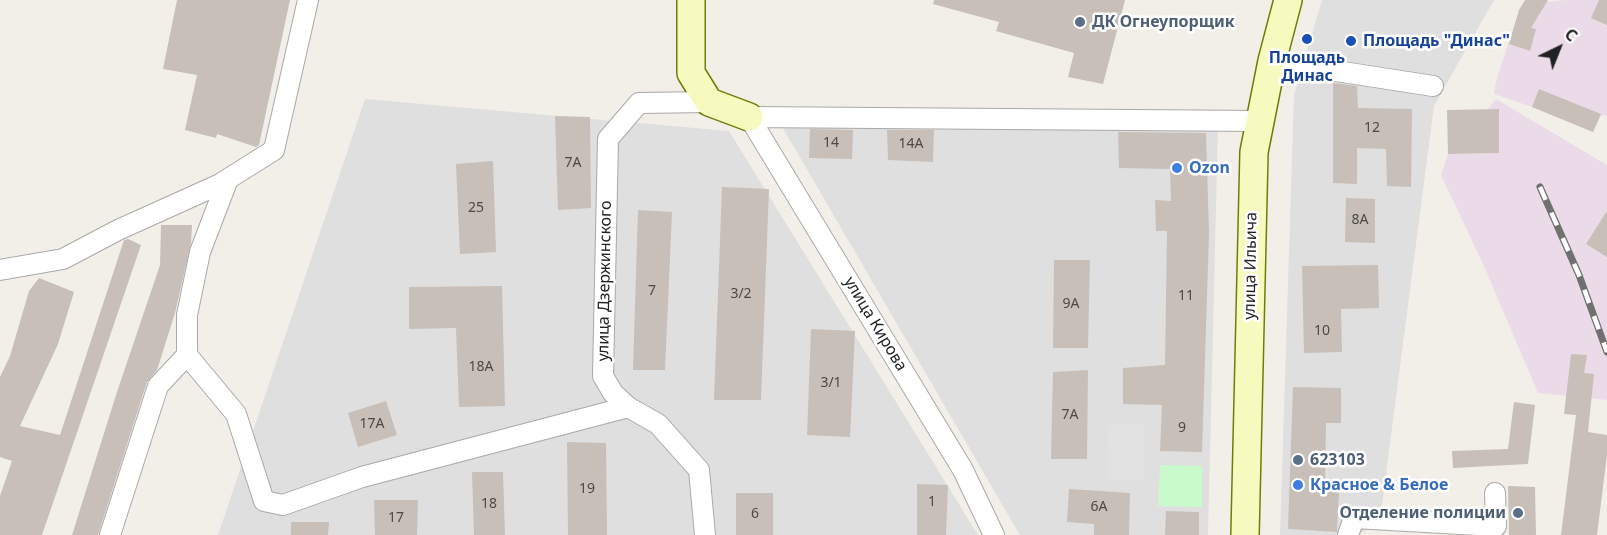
<!DOCTYPE html>
<html>
<head>
<meta charset="utf-8">
<style>
	body { margin:0 }
	#map { position:relative; width:1607px; height:535px; overflow:hidden; background:#f2efe9; font-family:"Noto Sans",sans-serif }
	canvas { display:block }
	.north { position:absolute; left:1529px; top:18px; width:60px; height:60px; -webkit-text-stroke:4px #fff; paint-order:stroke; rotate:43deg; font-size:16px; font-weight:700; line-height:24px; text-align:center; color:#222 }
	.north::after { content:''; display:block; margin:auto; width:21px; height:27px; background:#222; clip-path:polygon(50% 0,100% 100%,50% 72%,0 100%) }
</style>
</head>
<body>
<div id="map">
<canvas width="1607" height="535"></canvas>
<div class="north">С</div>
</div>
<script>
const g = document.querySelector('canvas').getContext('2d');
g.lineJoin = 'round';
function paint(path, color) {
  g.fillStyle = color;
  g.fill(path, 'evenodd');
}
function stroke(path, color, width, dash) {
  g.strokeStyle = color;
  g.lineWidth = width;
  g.lineCap = dash ? 'butt' : 'round';
  g.setLineDash(dash || []);
  g.stroke(path);
}
function write(font, color, halo, rows, align = 'center') {
  g.font = font + ' "Noto Sans",sans-serif';
  g.lineWidth = 5;
  g.setLineDash([]);
  g.textBaseline = 'middle';
  g.strokeStyle = halo;
  g.fillStyle = color;
  for (const [text, x, y, turn = 0] of rows) {
    g.save();
    g.translate(x, y);
    g.rotate((+turn || 0) * Math.PI / 180);
    g.textAlign = isNaN(turn) ? turn : align;
    if (halo) g.strokeText(text, 0, 0);
    g.fillText(text, 0, 0);
    g.restore();
  }
}
const residential = new Path2D(`
	M 1322,0 L 1494,0 L 1434,106 L 1380,520 L 1359,535 L 1280,535 L 1294,95 Z
	M 365,99 L 729,131 L 978,535 L 218,535 Z
	M 781,125 L 1218,127 L 1208,535 L 1020,535 Z`);
const industrial = new Path2D(`
	M 1566,0 L 1607,0 L 1607,116 L 1601,115 L 1593,132 L 1532,107 L 1494,94 L 1496,81 L 1520,8 L 1537,18 L 1546,2 Z
	M 1496,99 L 1607,165 L 1607,400 L 1538,393 L 1483,264 L 1441,175 L 1448,154 L 1499,153 L 1499,109 L 1488,109 Z`);
const park = new Path2D(`
	M 1160,465 L 1202,466 L 1202,507 L 1158,506 Z`);
const parking = new Path2D(`
	M 1108,424 L 1145,425 L 1144,481 L 1107,480 Z`);
const building = new Path2D(`
	M 177,0 L 290,0 L 259,145 L 256,147 L 217,134 L 216,138 L 185,130 L 197,75 L 163,69 Z
	M 934,0 L 1125,0 L 1103,84 L 1068,77 L 1074,53 L 996,31 L 999,22 L 933,4 Z
	M 1525,0 L 1548,0 L 1531,28 L 1536,29 L 1530,51 L 1509,44 L 1519,10 Z
	M 1599,0 L 1607,0 L 1607,25 L 1591,18 Z
	M 1333,83 L 1357,86 L 1358,108 L 1412,109 L 1411,187 L 1387,186 L 1386,149 L 1357,148 L 1357,184 L 1333,183 Z
	M 1539,89 L 1601,114 L 1593,132 L 1532,107 Z
	M 1499,109 L 1499,153 L 1448,154 L 1447,110 Z
	M 555,116 L 590,117 L 591,208 L 558,210 Z
	M 810,129 L 853,130 L 852,159 L 809,158 Z
	M 887,130 L 934,130 L 933,162 L 888,160 Z
	M 1118,132 L 1206,133 L 1209,233 L 1202,452 L 1160,451 L 1162,405 L 1123,404 L 1123,368 L 1165,365 L 1167,231 L 1156,231 L 1155,200 L 1171,201 L 1170,169 L 1119,168 Z
	M 493,161 L 496,252 L 460,254 L 456,164 Z
	M 722,187 L 769,189 L 761,400 L 714,400 Z
	M 1346,198 L 1375,199 L 1375,243 L 1345,242 Z
	M 638,210 L 672,212 L 665,370 L 633,370 Z
	M 1607,211 L 1607,257 L 1586,244 Z
	M 161,225 L 192,225 L 191,243 L 175,313 L 157,370 L 147,382 L 98,535 L 72,535 L 117,392 L 160,265 Z
	M 128,239 L 141,245 L 42,535 L 0,535 L 0,496 L 12,461 L 0,457 L 0,377 L 10,356 L 29,291 L 39,278 L 74,292 L 58,344 L 20,426 L 60,435 L 124,240 Z
	M 1054,260 L 1090,260 L 1088,348 L 1053,348 Z
	M 1378,265 L 1379,308 L 1341,309 L 1342,352 L 1304,353 L 1302,266 Z
	M 502,286 L 505,406 L 459,407 L 456,328 L 409,329 L 409,287 Z
	M 811,329 L 855,331 L 850,437 L 807,435 Z
	M 1571,354 L 1587,355 L 1584,373 L 1594,374 L 1588,432 L 1607,435 L 1607,455 L 1597,535 L 1561,535 L 1576,415 L 1564,414 Z
	M 1088,370 L 1087,459 L 1051,459 L 1053,372 Z
	M 1293,387 L 1341,388 L 1341,423 L 1326,423 L 1325,492 L 1339,491 L 1337,532 L 1288,529 Z
	M 386,401 L 397,435 L 358,447 L 348,413 Z
	M 1514,402 L 1535,405 L 1528,464 L 1453,468 L 1452,451 L 1508,449 Z
	M 567,442 L 606,443 L 607,535 L 568,535 Z
	M 472,472 L 503,472 L 505,535 L 474,535 Z
	M 917,484 L 948,485 L 946,535 L 917,535 Z
	M 1508,486 L 1535,487 L 1536,535 L 1509,535 Z
	M 1069,489 L 1130,493 L 1129,535 L 1094,535 L 1094,524 L 1067,522 Z
	M 736,493 L 773,493 L 773,535 L 736,535 Z
	M 374,500 L 418,500 L 417,535 L 375,535 Z
	M 1166,511 L 1199,512 L 1199,535 L 1165,535 Z
	M 291,522 L 329,522 L 328,535 L 291,535 Z`);
const street = new Path2D(`
	M 1272,61 L 1433,86
	M 749,117 L 1260,121
	M 749,117 L 963,470 L 994,535
	M 228,179 L 200,252 L 187,315 L 187,355 L 236,414 L 264,501 L 283,505 L 362,477 L 628,407
	M 0,270 L 63,259 L 118,230 L 220,184 L 274,150 L 308,0
	M 110,535 L 158,386 L 187,355
	M 705,535 L 699,470 L 658,424 L 628,407 L 613,393 L 603,376 L 608,139 L 639,103 L 709,102
	M 1348,535 L 1354,518 L 1496,526 L 1495,493`);
const secondary = new Path2D(`
	M 691,0 L 691,73 L 709,102 L 749,117
	M 1245,535 L 1254,152 L 1272,61 L 1288,0`);
const rail = new Path2D(`
	M 1540,187 L 1579,275 L 1607,352`);
const markers = [
	[1080,22,6,"#5c6f8a"],
	[1307,39,6,"#1a4fb4"],
	[1351,41,6,"#1a4fb4"],
	[1177,168,6,"#3f7fe0"],
	[1298,460,6,"#5c6f8a"],
	[1298,485,6,"#3f7fe0"],
	[1518,513,6,"#5c6f8a"]
];
const numberNames = [
	["12",1372,128],
	["14",831,143],
	["14А",911,144],
	["7А",573,163],
	["25",476,208],
	["8А",1360,220],
	["7",652,291],
	["3/2",741,294],
	["11",1186,296],
	["9А",1071,304],
	["10",1322,331],
	["18А",481,367],
	["3/1",831,383],
	["7А",1070,415],
	["17А",372,424],
	["9",1182,428],
	["19",587,489],
	["1",932,502],
	["18",489,504],
	["6А",1099,507],
	["6",755,514],
	["17",396,518]
];
const serviceNames = [
	["ДК Огнеупорщик",1092,22],
	["623103",1310,460],
	["Отделение полиции",1506,513,"right"]
];
const transitNames = [
	["Площадь \"Динас\"",1363,41],
	["Площадь",1307,58,"center"],
	["Динас",1307,76,"center"]
];
const shopNames = [
	["Ozon",1189,168],
	["Красное & Белое",1310,485]
];
const streetNames = [
	["улица Ильича",1251,266,-89],
	["улица Дзержинского",605,281,-89],
	["улица Кирова",875,324,59]
];
paint(residential, '#e0dfdf');
paint(industrial, '#ebdbe8');
paint(park, '#c8facc');
paint(parking, '#e2e2e2');
paint(building, '#c7bfb8');
stroke(street, '#a9a9a9', 22);
stroke(secondary, '#707d05', 30);
stroke(street, '#fff', 20);
stroke(secondary, '#f7fabf', 27);
stroke(rail, '#707070', 7);
stroke(rail, '#fff', 4.5, [14]);
for (const [x, y, r, color] of markers) {
  const dot = new Path2D();
  dot.arc(x, y, r, 0, 2 * Math.PI);
  g.fillStyle = color;
  g.fill(dot);
  stroke(dot, '#fff', 2);
}
write('14px', '#4b4948', null, numberNames);
write('bold 16px', '#4e5e75', '#fff', serviceNames, 'left');
write('bold 16px', '#164399', '#fff', transitNames, 'left');
write('bold 16px', '#366cbe', '#fff', shopNames, 'left');
write('16px', '#222', '#fff', streetNames);
</script>
</body>
</html>
